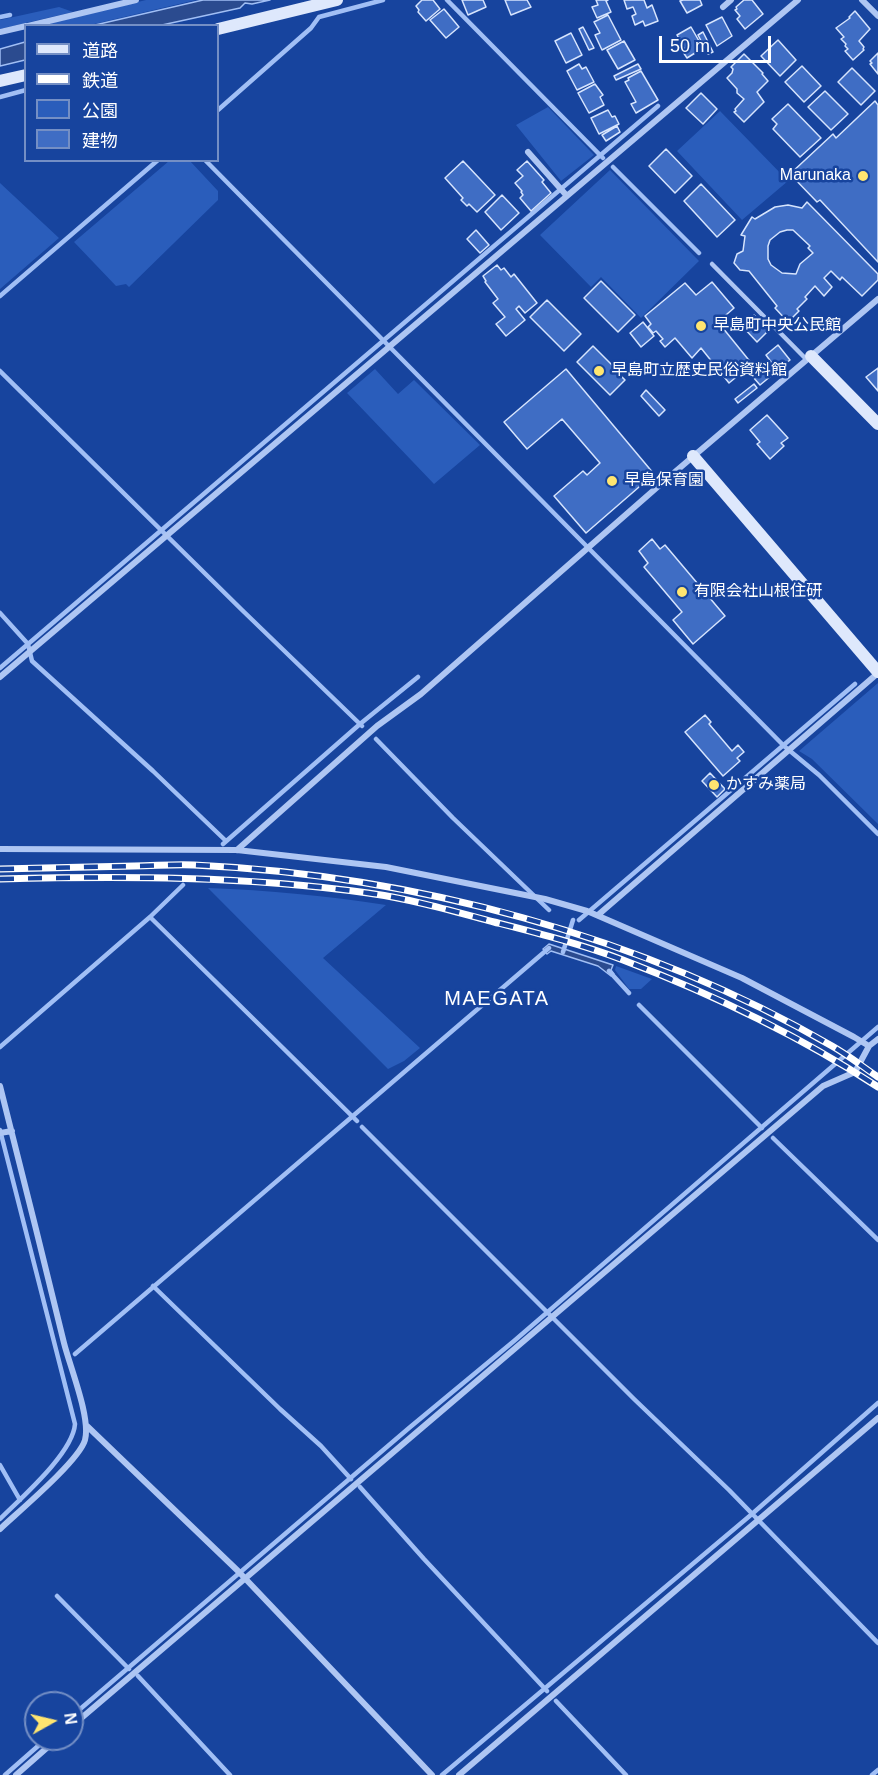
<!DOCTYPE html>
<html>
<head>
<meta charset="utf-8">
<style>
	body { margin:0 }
	#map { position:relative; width:878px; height:1775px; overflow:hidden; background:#17449e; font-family:Helvetica,"Noto Sans JP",sans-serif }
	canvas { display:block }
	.legend { position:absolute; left:24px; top:24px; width:195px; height:138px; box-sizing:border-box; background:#17449e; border:2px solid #748fc5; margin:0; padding:8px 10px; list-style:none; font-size:18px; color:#fff }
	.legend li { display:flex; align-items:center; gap:12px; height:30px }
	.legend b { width:30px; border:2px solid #748fc5 }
	.north { position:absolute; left:24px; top:1691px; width:60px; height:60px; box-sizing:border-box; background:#17449e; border:2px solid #748fc5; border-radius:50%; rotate:82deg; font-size:16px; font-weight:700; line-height:24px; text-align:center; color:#fff }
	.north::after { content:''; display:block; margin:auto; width:21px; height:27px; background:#ffe570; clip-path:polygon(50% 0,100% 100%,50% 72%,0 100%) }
	.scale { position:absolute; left:659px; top:36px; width:112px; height:27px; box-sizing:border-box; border:3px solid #fff; border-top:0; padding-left:8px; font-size:18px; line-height:21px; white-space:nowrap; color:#fff; -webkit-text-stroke:4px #17449e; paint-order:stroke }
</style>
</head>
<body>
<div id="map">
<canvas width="878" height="1775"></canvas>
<ul class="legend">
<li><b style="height:8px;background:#dee8fc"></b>道路</li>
<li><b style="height:8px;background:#fff"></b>鉄道</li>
<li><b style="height:16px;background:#2a5dbb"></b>公園</li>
<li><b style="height:16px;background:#3f6dc4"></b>建物</li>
</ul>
<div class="north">N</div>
<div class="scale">50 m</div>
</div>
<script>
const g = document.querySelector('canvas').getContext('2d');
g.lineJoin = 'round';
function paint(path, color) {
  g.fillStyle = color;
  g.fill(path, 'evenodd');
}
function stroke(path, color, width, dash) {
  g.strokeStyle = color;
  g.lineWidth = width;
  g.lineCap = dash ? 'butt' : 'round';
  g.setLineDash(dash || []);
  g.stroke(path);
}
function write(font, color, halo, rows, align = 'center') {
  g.font = font + ' Helvetica,"Noto Sans JP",sans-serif';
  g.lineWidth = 5;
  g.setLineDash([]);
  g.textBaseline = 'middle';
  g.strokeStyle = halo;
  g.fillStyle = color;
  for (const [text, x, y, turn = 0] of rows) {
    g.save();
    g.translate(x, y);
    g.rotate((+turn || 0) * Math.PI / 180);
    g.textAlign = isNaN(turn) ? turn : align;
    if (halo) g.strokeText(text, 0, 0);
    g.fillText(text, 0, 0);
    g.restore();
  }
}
const green = new Path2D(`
	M 146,0 L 196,0 L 90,25 L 39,26 Z
	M 59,7 L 73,12 L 0,29 L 0,20 Z
	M 548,107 L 594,155 L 561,181 L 516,125 Z
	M 720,111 L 788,181 L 742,220 L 677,151 Z
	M 169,161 L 190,161 L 218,191 L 218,200 L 129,287 L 126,284 L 116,286 L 74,242 Z
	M 610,170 L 699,261 L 641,318 L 601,277 L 591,287 L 540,235 Z
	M 0,183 L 59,238 L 0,289 Z
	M 375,369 L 398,394 L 414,380 L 480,445 L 434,484 L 347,393 Z
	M 878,683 L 878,824 L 812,759 L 799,751 Z
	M 208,888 C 269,890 327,896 386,905 L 323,958 L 420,1048 L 404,1061 L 388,1069 Z
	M 616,966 L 652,979 L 641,989 L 629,989 L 615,970 Z`);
const water = new Path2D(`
	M 203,0 L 270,0 L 252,4 L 245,3 L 240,8 L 162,25 L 95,25 Z
	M 25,42 L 25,60 L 0,66 L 0,49 Z
	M 549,944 L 613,965 L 611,970 L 614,974 L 611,976 L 598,966 L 551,951 L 547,954 L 543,949 Z`);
const stream = new Path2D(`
	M 447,0 L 603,158
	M 0,17 L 10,15
	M 0,97 L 26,90
	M 218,110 L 311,28 L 319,17 L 383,0
	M 205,160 L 784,746 L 819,775 L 878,834
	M 613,167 L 699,253
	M 0,296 L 158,160
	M 0,371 L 242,610 L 362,726
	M 0,613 L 28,644 L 32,661 L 153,771 L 226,841
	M 0,668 L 658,106
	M 376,739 L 453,818 L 549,910
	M 223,844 L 360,724 L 418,677
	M 150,917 L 357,1121
	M 579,920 L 855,684
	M 563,952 L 573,920
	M 609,971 L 629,993
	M 639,1005 L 762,1128
	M 0,1047 L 150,917 L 183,885
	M 362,1127 L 634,1399 L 729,1490 L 878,1643
	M 0,1130 L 75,1424 C 73,1453 21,1498 0,1519
	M 773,1138 L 878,1240
	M 153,1286 L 280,1409 L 321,1446 L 351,1479
	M 75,1354 L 549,948
	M 0,1465 L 20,1500
	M 360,1487 L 424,1559 L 547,1691
	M 57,1596 L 129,1669
	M 138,1676 L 230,1775
	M 556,1701 L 626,1775
	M 72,1716 L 409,1428 L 514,1341 L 878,1027
	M 5,1775 L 46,1739
	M 442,1775 L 752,1514 L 878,1403
	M 872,1775 L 878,1770`);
const building = new Path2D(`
	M 422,0 L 433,0 L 440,9 L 426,21 L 418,12 L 419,10 L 416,6 Z
	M 462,0 L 483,0 L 486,7 L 468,15 Z
	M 505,0 L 527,0 L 531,7 L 511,15 Z
	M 596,0 L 608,0 L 606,1 L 611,12 L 597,18 L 592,7 L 598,5 Z
	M 624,0 L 644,0 L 647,8 L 652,5 L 658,21 L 645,26 L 643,21 L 635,25 L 632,16 L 636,14 L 633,7 L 627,9 Z
	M 683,0 L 700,0 L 702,5 L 687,13 L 680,1 Z
	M 744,0 L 752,0 L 763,14 L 745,29 L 737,19 L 740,16 L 735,10 L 737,9 L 736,7 Z
	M 444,9 L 459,27 L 446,38 L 430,20 Z
	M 855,11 L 870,29 L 859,41 L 864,47 L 863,49 L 864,50 L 853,60 L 845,51 L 848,49 L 845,46 L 846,44 L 841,39 L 844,37 L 836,28 L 850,18 L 849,17 Z
	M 608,15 L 621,40 L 602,50 L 595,35 L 600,33 L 594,22 Z
	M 722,17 L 732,36 L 717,46 L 706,25 Z
	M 583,27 L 594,48 L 589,50 L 579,29 Z
	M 691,27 L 703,48 L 687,58 L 683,52 L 685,50 L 677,35 Z
	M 703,32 L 713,52 L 708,54 L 698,35 Z
	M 571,33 L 582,55 L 566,63 L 555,41 Z
	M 778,40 L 796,60 L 780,76 L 761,56 Z
	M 624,41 L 635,60 L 618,69 L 607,50 Z
	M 878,53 L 878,74 L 870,64 L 872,63 L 870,61 Z
	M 744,54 L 763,73 L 762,74 L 768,81 L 757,92 L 764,102 L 744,122 L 734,112 L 736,111 L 735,109 L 744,99 L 737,93 L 737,89 L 727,78 L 732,73 L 733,69 L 731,67 Z
	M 579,64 L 582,69 L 586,67 L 594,82 L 577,90 L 567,71 Z
	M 638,64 L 641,69 L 616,80 L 614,76 Z
	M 802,66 L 821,86 L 804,102 L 785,82 Z
	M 852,68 L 875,91 L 861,105 L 838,82 Z
	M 641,71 L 658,100 L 636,113 L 631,104 L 636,102 L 625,82 L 629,80 L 628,78 Z
	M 595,84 L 603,95 L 600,97 L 604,105 L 589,113 L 578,93 Z
	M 825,91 L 848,114 L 831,130 L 808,107 Z
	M 701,93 L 717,109 L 703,124 L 686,108 Z
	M 875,101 L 878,105 L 878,262 L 820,200 L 817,202 L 790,174 L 833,134 L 836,138 Z
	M 788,104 L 821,138 L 800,157 L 773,129 L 777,124 L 772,119 Z
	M 608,110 L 612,117 L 615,116 L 619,124 L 599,134 L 591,118 Z
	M 617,126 L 620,132 L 606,141 L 602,135 Z
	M 666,149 L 692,176 L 675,193 L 649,166 Z
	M 463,161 L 495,195 L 477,212 L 469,204 L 467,206 L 461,200 L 463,198 L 445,178 Z
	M 527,161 L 544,180 L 542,182 L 551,193 L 531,211 L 520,198 L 523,195 L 521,192 L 522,191 L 515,183 L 523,176 L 517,170 Z
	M 701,184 L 735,220 L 717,237 L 684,201 Z
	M 502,195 L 519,213 L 501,230 L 485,212 Z
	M 807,202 L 878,274 L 878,280 L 862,296 L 842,277 L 840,280 L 831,271 L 824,278 L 832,287 L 824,296 L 815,286 L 805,297 L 807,299 L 797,309 L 799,311 L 788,322 L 775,308 L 777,306 L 749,271 L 740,270 L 734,263 L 737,254 L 743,251 L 745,236 L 741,235 L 752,217 L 755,219 L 775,207 L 788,205 L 802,208 ZM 787,230 L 793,230 L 810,246 L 808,248 L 813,253 L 800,264 L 796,274 L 782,273 L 771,265 L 768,259 L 768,246 L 770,240 L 780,232 Z
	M 476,230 L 489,245 L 480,253 L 467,239 Z
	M 497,265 L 501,270 L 504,268 L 511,277 L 514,274 L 537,303 L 525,313 L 519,306 L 516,309 L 525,320 L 506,336 L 496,324 L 505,317 L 493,303 L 498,299 L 485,282 L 486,281 L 483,276 Z
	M 601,281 L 635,315 L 618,332 L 584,298 Z
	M 712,282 L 734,308 L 718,322 L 752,364 L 729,383 L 701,348 L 692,358 L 675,338 L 665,347 L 660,341 L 663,339 L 656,331 L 653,333 L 648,327 L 651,324 L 645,316 L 685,283 L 696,295 Z
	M 547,300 L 581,334 L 564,351 L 530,317 Z
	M 754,315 L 769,330 L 757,342 L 742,326 Z
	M 643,322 L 654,336 L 641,347 L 630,333 Z
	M 778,345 L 790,360 L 777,370 L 766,355 Z
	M 593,346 L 616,369 L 620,365 L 624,370 L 619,374 L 625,380 L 610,395 L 577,362 Z
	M 767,361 L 777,371 L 760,385 L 753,377 L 766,366 L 764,363 Z
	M 878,368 L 878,391 L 866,377 Z
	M 566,369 L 654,474 L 586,533 L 554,496 L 583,471 L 587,475 L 600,463 L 562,419 L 527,449 L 504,422 Z
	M 754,384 L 757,388 L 738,403 L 735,399 Z
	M 646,390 L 665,410 L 659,416 L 641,396 Z
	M 767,415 L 788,438 L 781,443 L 784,446 L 770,459 L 757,444 L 760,442 L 750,430 Z
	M 652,539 L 660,549 L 665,545 L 725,616 L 693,644 L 673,620 L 682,612 L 644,567 L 648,563 L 639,551 Z
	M 705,715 L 711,722 L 709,724 L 732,751 L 738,745 L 744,752 L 737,758 L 740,761 L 723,776 L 685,732 Z
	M 710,773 L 725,789 L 717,797 L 702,781 Z`);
const lane = new Path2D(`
	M 712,264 L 807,360`);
const street = new Path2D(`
	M 862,0 L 878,16
	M 723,7 L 731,0
	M 28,26 L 136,0
	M 0,32 L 26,26
	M 528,152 L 567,196
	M 0,677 L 798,0
	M 0,849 L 237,850 L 386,867 L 545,899 L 587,911 L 742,978 L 854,1037 L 869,1046
	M 237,850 L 377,726 L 421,694 L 662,483 L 878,299
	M 598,915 L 878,673
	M 0,1086 C 22,1172 43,1257 64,1343 C 70,1367 91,1418 85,1440 C 79,1461 18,1512 0,1529
	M 0,1133 L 12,1131
	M 87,1426 L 238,1571 L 432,1775
	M 72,1726 L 823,1086 L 855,1072 L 869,1046 L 878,1039
	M 16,1775 L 57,1739
	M 459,1775 L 878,1418`);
const secondary = new Path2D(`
	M 218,29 L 337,0
	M 0,81 L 26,75
	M 811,356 L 878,424
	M 693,456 L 878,672`);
const rail = new Path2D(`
	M 0,869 C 45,868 89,867 134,866 C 154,866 174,864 194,865 C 413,875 642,936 832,1046 C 848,1055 863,1067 878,1077
	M 0,879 C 123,876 246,876 368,893 C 411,899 453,911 494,922 C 537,933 581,944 623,960 C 712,994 798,1035 878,1087`);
const markers = [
	[863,176,6,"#ffe570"],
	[701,326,6,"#ffe570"],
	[599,371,6,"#ffe570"],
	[612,481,6,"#ffe570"],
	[682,592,6,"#ffe570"],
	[714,785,6,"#ffe570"]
];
const poiNames = [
	["Marunaka",851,176,"right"],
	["早島町中央公民館",713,326],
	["早島町立歴史民俗資料館",611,371],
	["早島保育園",624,481],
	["有限会社山根住研",694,592],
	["かすみ薬局",726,785]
];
const quarterNames = [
	["MAEGATA",497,999]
];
paint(green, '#2a5dbb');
paint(water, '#2b4b8f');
stroke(water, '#a1bff5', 1.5);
stroke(stream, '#a1bff5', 4.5);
paint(building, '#3f6dc4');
stroke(building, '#d6e4fd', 1.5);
stroke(lane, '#aec6f3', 4.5);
stroke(street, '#aec6f3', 6);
stroke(secondary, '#dee8fc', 12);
stroke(rail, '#fff', 7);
stroke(rail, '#17449e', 4.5, [14]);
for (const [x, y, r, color] of markers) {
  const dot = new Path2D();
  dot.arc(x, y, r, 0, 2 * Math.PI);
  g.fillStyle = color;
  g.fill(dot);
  stroke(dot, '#17449e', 2);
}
write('16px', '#fff', '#17449e', poiNames, 'left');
g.letterSpacing = '1.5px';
write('20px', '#fff', '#17449e', quarterNames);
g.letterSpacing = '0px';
</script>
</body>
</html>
